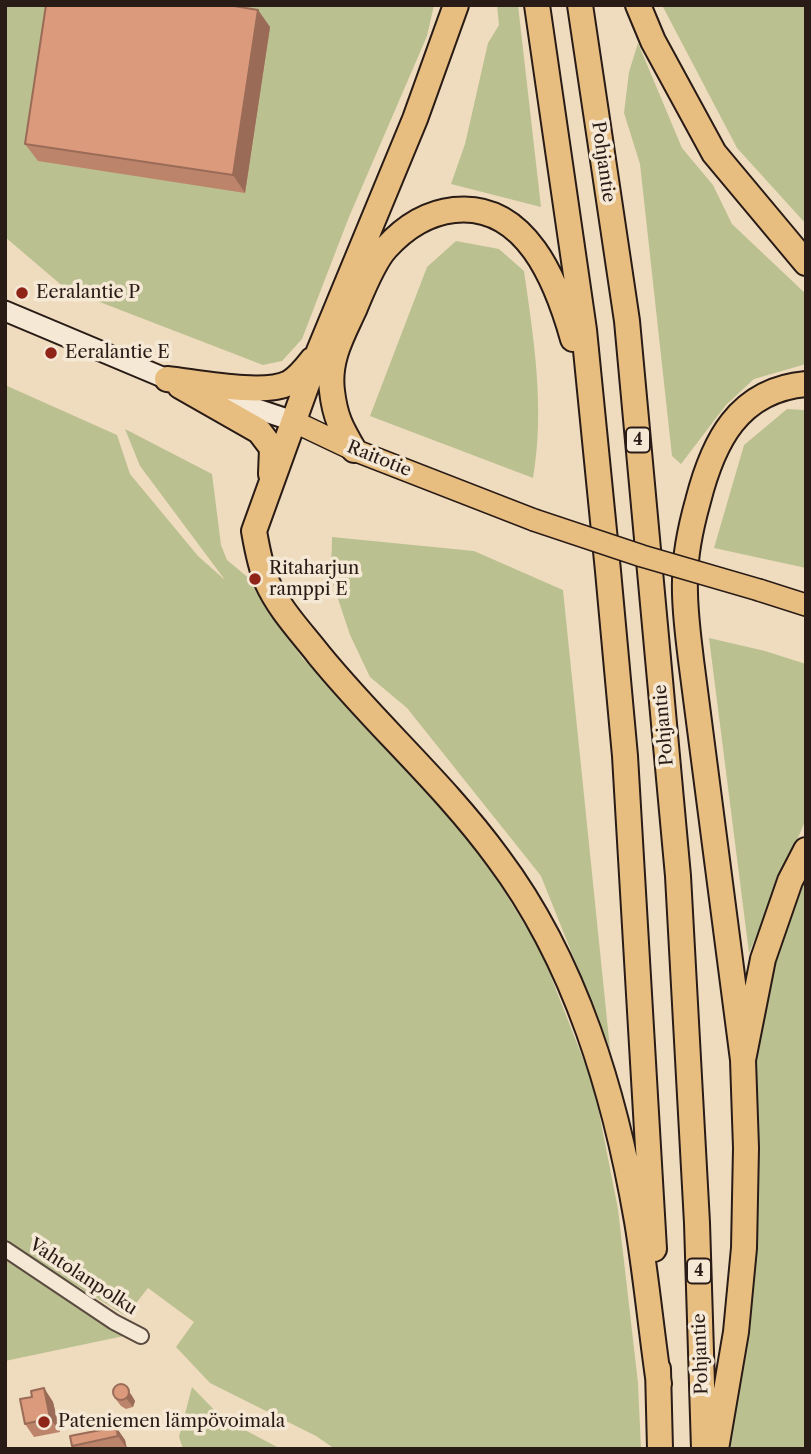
<!DOCTYPE html>
<html>
<head>
<meta charset="utf-8">
<style>
	body { margin:0 }
	#map { position:relative; width:811px; height:1454px; overflow:hidden; background:#efdcbf; font-family:"Libre Caslon Text",serif }
	canvas { display:block }
	.frame { position:absolute; inset:0; border:7px solid #291b16; pointer-events:none }
</style>
</head>
<body>
<div id="map">
<canvas width="811" height="1454"></canvas>
<div class="frame"></div>
</div>
<script>
const g = document.querySelector('canvas').getContext('2d');
g.lineJoin = 'round';
function paint(path, color) {
  g.fillStyle = color;
  g.fill(path, 'evenodd');
}
function stroke(path, color, width, dash) {
  g.strokeStyle = color;
  g.lineWidth = width;
  g.lineCap = dash ? 'butt' : 'round';
  g.setLineDash(dash || []);
  g.stroke(path);
}
function write(font, color, halo, rows, align = 'center') {
  g.font = font + ' "Libre Caslon Text",serif';
  g.lineWidth = 7;
  g.setLineDash([]);
  g.textBaseline = 'middle';
  g.strokeStyle = halo;
  g.fillStyle = color;
  for (const [text, x, y, turn = 0] of rows) {
    g.save();
    g.translate(x, y);
    g.rotate((+turn || 0) * Math.PI / 180);
    g.textAlign = isNaN(turn) ? turn : align;
    if (halo) g.strokeText(text, 0, 0);
    g.fillText(text, 0, 0);
    g.restore();
  }
}
const green = new Path2D(`
	M 5,5 L 434,5 L 427,36 L 349,217 L 302,339 L 282,361 L 263,365 L 66,289 L 5,237 Z
	M 497,5 L 518,5 L 541,207 L 451,184 L 465,144 L 488,43 L 499,25 Z
	M 662,5 L 806,5 L 806,224 L 737,148 Z
	M 638,43 L 682,148 L 713,185 L 732,224 L 806,294 L 806,364 L 754,379 L 726,405 L 681,464 L 672,456 L 640,164 L 624,113 L 629,72 Z
	M 456,241 L 499,249 L 524,271 C 534,340 545,409 533,478 L 370,416 L 427,267 Z
	M 5,385 L 117,435 L 130,474 L 198,556 L 225,580 L 140,466 L 125,429 L 212,474 L 221,545 L 227,560 L 263,590 L 281,629 L 303,659 L 352,705 L 478,849 L 541,951 L 594,1087 L 618,1209 L 638,1383 L 641,1449 L 335,1449 L 316,1436 L 210,1383 L 176,1347 L 194,1322 L 148,1288 L 126,1316 L 5,1242 Z
	M 787,409 L 806,410 L 806,568 L 714,548 L 744,445 Z
	M 332,537 L 474,551 L 563,590 L 610,1049 L 541,876 L 407,708 L 370,677 L 350,635 L 331,578 Z
	M 709,638 L 765,651 L 806,664 L 806,819 L 749,953 Z
	M 806,865 L 806,1449 L 730,1449 L 752,1076 L 760,1002 Z
	M 5,1260 L 125,1333 L 124,1336 L 5,1361 Z
	M 192,1387 L 222,1418 L 281,1449 L 183,1449 L 179,1437 Z`);
const street = new Path2D(`
	M 5,1249 L 114,1322 L 141,1336`);
const secondary = new Path2D(`
	M 5,311 L 167,379 L 293,421`);
const primary = new Path2D(`
	M 293,421 L 354,450 L 534,520
	M 759,590 L 806,605`);
const highway = new Path2D(`
	M 456,5 L 415,119 L 319,351 L 254,531 C 257,548 260,566 267,582 C 279,609 301,632 319,655 C 376,725 445,785 498,858 C 576,962 615,1094 637,1221 C 646,1275 651,1329 659,1384
	M 537,5 L 584,330 L 608,571 L 625,756 L 654,1249
	M 580,5 L 627,321 L 678,876 L 697,1223 L 704,1449
	M 638,5 L 653,41 L 714,153 L 806,263
	M 167,379 C 196,382 263,396 289,383 C 299,377 305,369 312,360
	M 180,386 L 259,431 L 272,448 L 271,474
	M 354,450 C 341,428 335,417 332,391 C 328,360 342,336 354,310 C 362,291 373,262 386,248 C 404,228 427,213 454,210 C 526,202 557,282 573,339
	M 743,1060 L 691,660 C 688,634 684,607 685,580 C 685,553 691,526 698,501 C 713,442 738,390 806,384
	M 658,1369 L 660,1449
	M 716,1449 L 736,1332 L 744,1248 L 746,1148 L 743,1060 L 763,959 L 790,881 L 806,850`);
const primaryBridge = new Path2D(`
	M 534,520 L 642,556 L 759,590`);
const wall = new Path2D(`
	M 258,10 L 270,27 L 245,193 L 38,161 L 25,144 Z
	M 44,1388 L 53,1402 L 60,1432 L 34,1437 L 25,1424 L 32,1397 Z
	M 131,1394 L 135,1401 L 133,1407 L 126,1409 L 121,1406 L 114,1397 Z
	M 116,1427 L 125,1440 L 127,1449 L 74,1449 L 72,1446 Z`);
const shadedWall = new Path2D(`
	M 258,10 L 270,27 L 245,193 L 233,175 Z
	M 125,1385 L 135,1401 L 133,1407 L 126,1398 Z
	M 44,1388 L 53,1402 L 60,1432 L 50,1418 Z
	M 116,1427 L 125,1440 L 127,1449 L 118,1436 Z`);
const building = new Path2D(`
	M 46,5 L 228,5 L 258,10 L 233,175 L 25,144 Z
	M113 1392a8 8 0 1 1 16 0a8 8 0 1 1-16 0Z
	M 44,1388 L 50,1418 L 25,1424 L 20,1399 L 32,1397 L 31,1391 Z
	M 116,1427 L 118,1436 L 72,1446 L 70,1436 Z`);
const markers = [
	[22,293,7,"#8f2418"],
	[51,353,7,"#8f2418"],
	[255,579,7,"#8f2418"],
	[44,1422,7,"#8f2418"]
];
const shields = [
	[638,440,24],
	[699,1271,24]
];
const shieldNames = [
	["4",638,440],
	["4",699,1271]
];
const streetNames = [
	["Pohjantie",603,162,82],
	["Raitotie",379,459,22],
	["Pohjantie",664,725,-95],
	["Vahtolanpolku",83,1277,33],
	["Pohjantie",701,1354,-92]
];
const poiNames = [
	["Eeralantie P",36,293],
	["Eeralantie E",65,353],
	["Ritaharjun",269,569],
	["ramppi E",269,590],
	["Pateniemen lämpövoimala",58,1422]
];
paint(green, '#bbc090');
stroke(street, '#5a4b40', 18);
stroke(secondary, '#291b16', 23);
stroke(primary, '#291b16', 24);
stroke(highway, '#291b16', 28);
stroke(street, '#f5e8d5', 14);
stroke(secondary, '#f5e8d5', 19);
stroke(primary, '#e8be80', 21);
stroke(highway, '#e8be80', 24);
stroke(primaryBridge, '#291b16', 24, []);
stroke(primaryBridge, '#e8be80', 21);
paint(wall, '#bd846c');
paint(shadedWall, '#9a6c58');
paint(building, '#dc9a7d');
stroke(building, '#9a6c58', 2);
for (const [x, y, r, color] of markers) {
  const dot = new Path2D();
  dot.arc(x, y, r, 0, 2 * Math.PI);
  g.fillStyle = color;
  g.fill(dot);
  stroke(dot, '#f5e8d5', 2.5);
}
for (const [x, y, w] of shields) {
  const box = new Path2D();
  box.roundRect(x - w / 2, y - 12.5, w, 25, 5);
  g.fillStyle = '#f5e8d5';
  g.fill(box);
  stroke(box, '#291b16', 2);
}
write('bold 16px', '#291b16', null, shieldNames);
write('18px', '#291b16', '#f5e8d5', streetNames);
write('18px', '#291b16', '#f5e8d5', poiNames, 'left');
</script>
</body>
</html>
